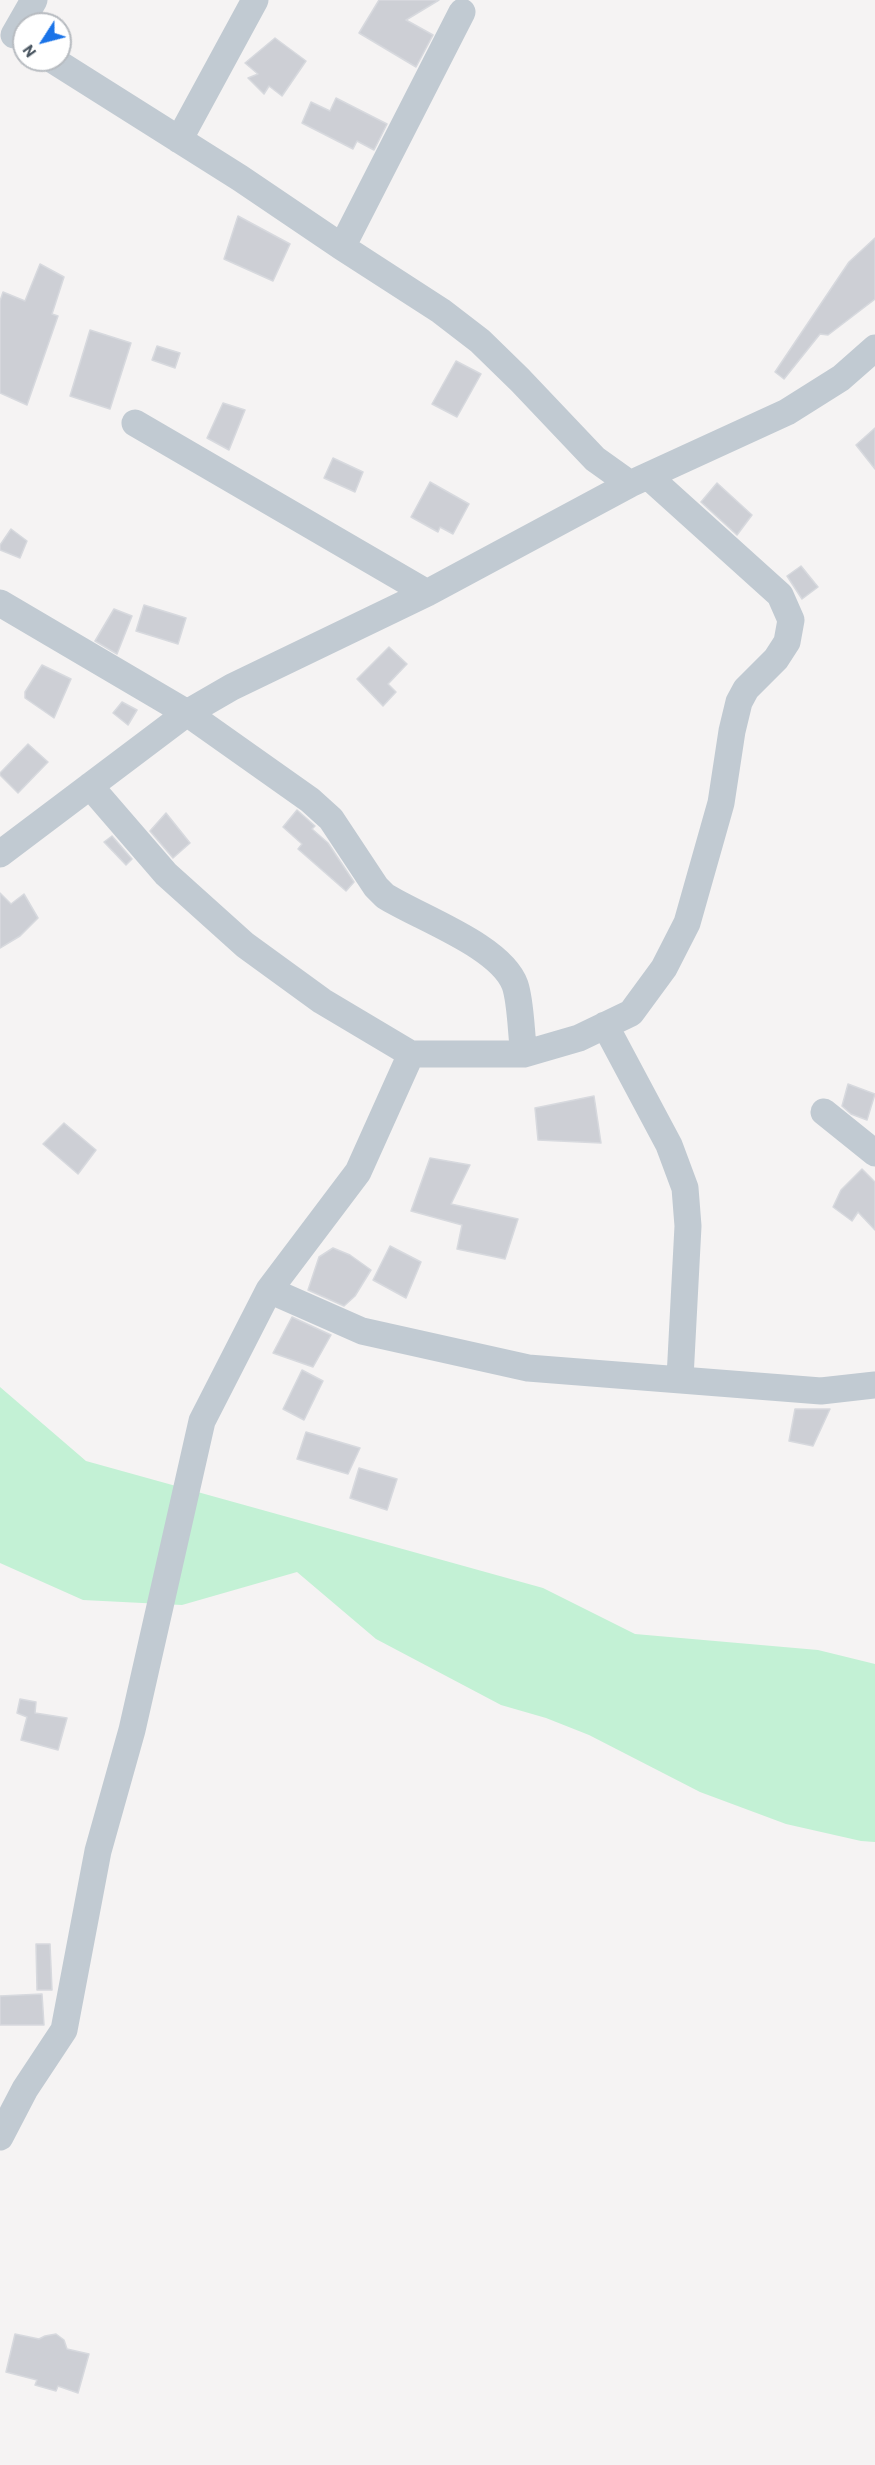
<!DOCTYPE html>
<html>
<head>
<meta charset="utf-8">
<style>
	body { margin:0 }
	#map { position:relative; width:875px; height:2465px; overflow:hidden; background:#f5f3f3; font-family:Barlow,sans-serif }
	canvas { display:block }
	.north { position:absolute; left:12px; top:12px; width:60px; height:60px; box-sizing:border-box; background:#fff; border:2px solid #b7bbc0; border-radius:50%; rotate:234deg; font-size:16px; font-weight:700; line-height:24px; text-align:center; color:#4a5661 }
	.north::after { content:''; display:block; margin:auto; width:21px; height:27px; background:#1a73e8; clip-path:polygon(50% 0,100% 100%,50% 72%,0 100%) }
</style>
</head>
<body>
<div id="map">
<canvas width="875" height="2465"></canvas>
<div class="north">N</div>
</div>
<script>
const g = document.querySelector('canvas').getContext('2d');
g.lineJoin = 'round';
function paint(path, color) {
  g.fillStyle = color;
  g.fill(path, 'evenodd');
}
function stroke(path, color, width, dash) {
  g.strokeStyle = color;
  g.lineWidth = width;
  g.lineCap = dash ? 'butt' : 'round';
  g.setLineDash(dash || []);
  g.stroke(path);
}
const green = new Path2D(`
	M 0,1387 L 86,1461 L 543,1588 L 635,1634 L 818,1650 L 875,1664 L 875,1842 L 861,1841 L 786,1824 L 700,1792 L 589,1735 L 546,1718 L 501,1705 L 376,1639 L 297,1572 L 182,1605 L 83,1600 L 0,1563 Z`);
const building = new Path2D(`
	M 379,0 L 439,0 L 406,20 L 433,35 L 416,67 L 359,33 Z
	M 275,38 L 306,61 L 282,96 L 269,86 L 264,94 L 248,78 L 258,74 L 245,63 Z
	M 336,98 L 387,124 L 374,150 L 357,141 L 353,149 L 302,123 L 311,102 L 330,111 Z
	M 238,216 L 290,244 L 273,281 L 224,259 Z
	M 875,238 L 875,299 L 828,335 L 820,334 L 784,379 L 775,372 L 849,262 Z
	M 40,264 L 64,277 L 52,314 L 58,316 L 27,405 L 0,393 L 0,301 L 3,292 L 25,301 Z
	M 90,330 L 131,343 L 110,409 L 70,396 Z
	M 157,346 L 180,353 L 175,368 L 152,360 Z
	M 456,361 L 481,374 L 457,417 L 432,404 Z
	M 223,403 L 245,410 L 229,450 L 207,438 Z
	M 875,428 L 875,469 L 856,445 Z
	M 333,458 L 363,472 L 355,492 L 324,478 Z
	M 430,482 L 469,504 L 453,534 L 440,527 L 438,532 L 411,517 Z
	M 717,483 L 752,515 L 737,535 L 701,502 Z
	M 11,529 L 27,541 L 20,558 L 0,550 L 0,545 Z
	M 801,566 L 818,587 L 802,599 L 787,576 Z
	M 144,605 L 186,618 L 178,644 L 136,631 Z
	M 114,609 L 132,616 L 117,654 L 95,641 Z
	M 389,647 L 407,664 L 388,684 L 396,692 L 383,706 L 357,679 Z
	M 42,665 L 71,679 L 54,718 L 25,698 L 25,692 Z
	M 122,702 L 137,710 L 128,725 L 113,713 Z
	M 28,744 L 48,762 L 18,793 L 0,775 L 0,773 Z
	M 297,810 L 315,826 L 312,829 L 328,843 L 354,882 L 346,891 L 298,849 L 302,844 L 283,827 Z
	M 166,813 L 190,843 L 173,858 L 150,831 Z
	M 112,836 L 132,859 L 126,865 L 104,842 Z
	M 0,893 L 11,904 L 24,894 L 38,918 L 20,936 L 0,948 Z
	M 848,1084 L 875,1094 L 867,1120 L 851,1114 L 842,1106 Z
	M 594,1096 L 601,1143 L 538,1140 L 535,1108 Z
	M 64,1123 L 96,1150 L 78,1174 L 43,1144 Z
	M 430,1158 L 470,1165 L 451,1204 L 518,1219 L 505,1259 L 457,1249 L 462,1225 L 411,1211 Z
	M 862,1169 L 875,1182 L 875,1230 L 858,1212 L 852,1221 L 833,1207 L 841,1190 Z
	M 390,1246 L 421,1262 L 406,1298 L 373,1280 Z
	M 333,1248 L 350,1255 L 371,1270 L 355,1296 L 344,1306 L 308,1290 L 319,1257 Z
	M 292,1317 L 331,1335 L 313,1367 L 273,1353 Z
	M 302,1370 L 323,1381 L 304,1420 L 283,1409 Z
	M 795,1409 L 830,1409 L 813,1446 L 789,1441 Z
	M 306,1432 L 360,1448 L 348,1474 L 297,1459 Z
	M 359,1468 L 397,1479 L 387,1510 L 350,1498 Z
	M 20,1699 L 36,1702 L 35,1713 L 67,1718 L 58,1750 L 21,1740 L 27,1717 L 17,1713 Z
	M 36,1944 L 50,1944 L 52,1990 L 37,1990 Z
	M 42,1994 L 44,2025 L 0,2025 L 0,1996 Z
	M 15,2334 L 39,2339 L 45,2336 L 56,2334 L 64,2340 L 67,2349 L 89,2354 L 78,2393 L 58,2386 L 56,2391 L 35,2385 L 37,2380 L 6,2372 Z`);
const minor = new Path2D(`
	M 14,35 L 34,0
	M 53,60 L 240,178 L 342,247 L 441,311 L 480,341 L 520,380 L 595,459 L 630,484
	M 179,140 L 255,0
	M 342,247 L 462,12
	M 135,423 L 427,593
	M 0,603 L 187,713 L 310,800 L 331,819 L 376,887 L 385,896 C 420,918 501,946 515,985 C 521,1002 521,1035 524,1054
	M 90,786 L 166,874 L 245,945 L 322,1001 L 411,1054
	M 0,854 L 187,713 L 232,687 L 427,593 L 630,484 L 787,412 L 841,378 L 875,348
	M 605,1025 L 669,1145 L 685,1188 L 688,1226 L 680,1378
	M 824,1112 L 875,1153
	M 269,1290 L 362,1331 L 528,1368 L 821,1391 L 875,1385
	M 0,2137 L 25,2089 L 64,2030 L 98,1851 L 132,1730 L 202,1421 L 269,1290 L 358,1172 L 411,1054 L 524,1054 L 579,1038 L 631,1013 L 664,968 L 687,923 L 721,803 L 732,731 L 739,702 L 746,689 L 776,659 L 787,642 L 791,620 L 780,595 L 648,476`);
paint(green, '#c3f1d5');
paint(building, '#cdcfd5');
stroke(building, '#d7d9de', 1.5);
stroke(minor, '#c1cad2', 27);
</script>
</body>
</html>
